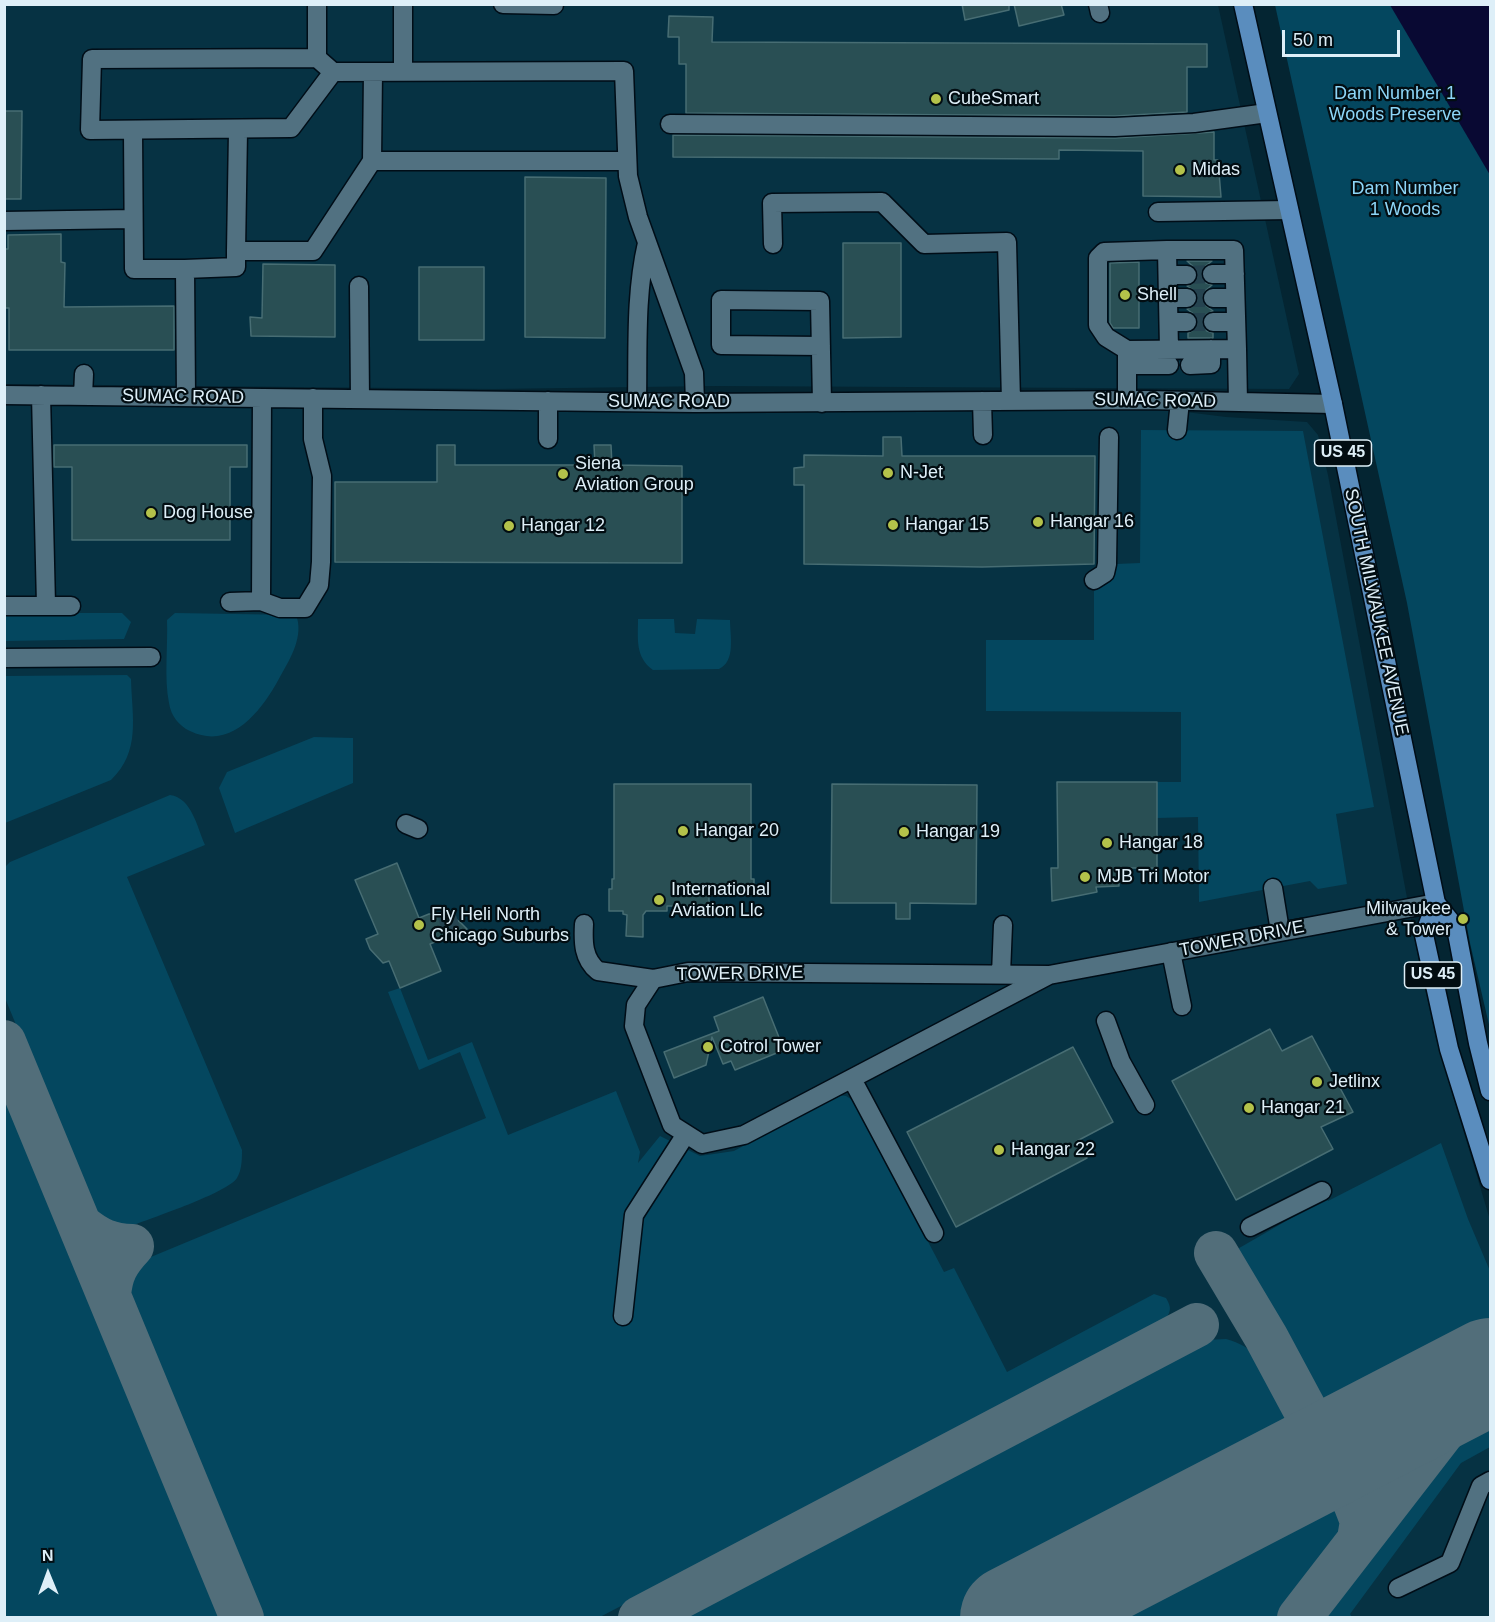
<!DOCTYPE html>
<html>
<head>
<meta charset="utf-8">
<style>
	body { margin:0 }
	#map { position:relative; width:1495px; height:1622px; overflow:hidden; background:#042532; font-family:Arial,sans-serif }
	canvas { display:block }
	.frame { position:absolute; inset:0; border:6px solid #deeff8; pointer-events:none }
	.north { position:absolute; left:18px; top:1544px; width:60px; height:60px; -webkit-text-stroke:4px #020d12; paint-order:stroke; rotate:359deg; font-size:16px; font-weight:700; line-height:24px; text-align:center; color:#deeff8 }
	.north::after { content:''; display:block; margin:auto; width:21px; height:27px; background:#deeff8; clip-path:polygon(50% 0,100% 100%,50% 72%,0 100%) }
	.scale { position:absolute; left:1282px; top:30px; width:118px; height:27px; box-sizing:border-box; border:3px solid #deeff8; border-top:0; padding-left:8px; font-size:18px; line-height:21px; white-space:nowrap; color:#deeff8; -webkit-text-stroke:4px #020d12; paint-order:stroke }
</style>
</head>
<body>
<div id="map">
<canvas width="1495" height="1622"></canvas>
<div class="frame"></div>
<div class="north">N</div>
<div class="scale">50 m</div>
</div>
<script>
const g = document.querySelector('canvas').getContext('2d');
g.lineJoin = 'round';
function paint(path, color) {
  g.fillStyle = color;
  g.fill(path, 'evenodd');
}
function stroke(path, color, width, dash) {
  g.strokeStyle = color;
  g.lineWidth = width;
  g.lineCap = dash ? 'butt' : 'round';
  g.setLineDash(dash || []);
  g.stroke(path);
}
function write(font, color, halo, rows, align = 'center') {
  g.font = font + ' Arial,sans-serif';
  g.lineWidth = 4.5;
  g.setLineDash([]);
  g.textBaseline = 'middle';
  g.strokeStyle = halo;
  g.fillStyle = color;
  for (const [text, x, y, turn = 0] of rows) {
    g.save();
    g.translate(x, y);
    g.rotate((+turn || 0) * Math.PI / 180);
    g.textAlign = isNaN(turn) ? turn : align;
    if (halo) g.strokeText(text, 0, 0);
    g.fillText(text, 0, 0);
    g.restore();
  }
}
const built = new Path2D(`
	M 5,4 L 1218,5 L 1299,374 L 1289,389 L 714,386 L 494,389 L 5,384 Z
	M 5,404 L 1154,408 L 1226,417 L 1307,422 L 1318,435 L 1328,475 L 1419,962 L 1436,1039 L 1490,1220 L 1490,1617 L 5,1618 Z`);
const green = new Path2D(`
	M 1275,5 L 1490,5 L 1490,1029 L 1470,943 L 1407,603 Z
	M 1141,430 L 1303,431 L 1374,807 L 1336,814 L 1347,884 L 1318,889 L 1310,881 L 1199,902 L 1198,817 L 1157,818 L 1157,782 L 1181,782 L 1181,712 L 986,711 L 986,640 L 1094,640 L 1094,591 C 1108,584 1117,580 1116,564 L 1140,563 Z
	M 4,613 L 122,613 L 131,622 L 124,639 L 5,641 Z
	M 175,613 L 296,615 C 304,635 291,658 281,675 C 264,707 233,752 190,731 C 179,726 171,716 169,703 C 164,679 168,646 167,620 Z
	M 638,619 L 674,619 L 675,633 L 695,634 L 697,619 L 730,620 C 730,636 736,661 719,669 L 653,670 C 635,657 638,639 638,619 Z
	M 127,675 L 131,679 C 132,718 141,751 111,780 L 5,823 L 5,676 Z
	M 314,737 L 353,738 L 353,783 L 235,833 L 219,788 L 227,772 Z
	M 170,795 C 192,798 197,827 205,845 L 127,877 L 242,1150 C 242,1158 242,1170 237,1178 C 227,1193 154,1217 134,1225 C 115,1226 104,1223 92,1209 L 5,998 L 5,867 L 10,862 Z
	M 400,988 L 428,1060 L 472,1042 L 508,1135 L 616,1091 L 640,1152 L 638,1163 L 660,1136 L 700,1156 L 734,1151 L 836,1095 L 846,1096 L 854,1101 L 944,1272 L 954,1268 L 1007,1372 L 1154,1294 L 1166,1298 C 1172,1308 1171,1312 1164,1321 L 600,1617 L 259,1618 L 129,1301 C 128,1282 134,1273 146,1259 L 486,1118 L 460,1052 L 419,1070 L 388,992 Z
	M 4,1090 L 5,1090 L 221,1617 L 5,1617 Z
	M 1441,1143 L 1468,1219 L 1490,1271 L 1490,1352 L 1367,1413 L 1356,1415 L 1333,1411 L 1306,1387 L 1234,1251 L 1326,1198 L 1328,1201 Z
	M 1226,1339 C 1254,1347 1265,1362 1277,1387 C 1291,1415 1293,1439 1271,1463 L 974,1617 L 676,1617 L 1206,1340 Z
	M 1484,1407 L 1490,1407 L 1490,1447 L 1461,1463 L 1350,1614 L 1352,1617 L 1324,1617 L 1326,1600 L 1334,1585 L 1456,1426 L 1466,1416 Z
	M 1435,1418 L 1438,1421 L 1384,1491 L 1373,1495 L 1364,1493 L 1356,1476 L 1365,1454 Z
	M 1303,1486 C 1311,1486 1320,1485 1327,1489 C 1344,1498 1349,1523 1346,1540 L 1286,1617 L 1050,1617 Z`);
const water = new Path2D(`
	M 1390,5 L 1490,5 L 1490,175 Z`);
const taxiway = new Path2D(`
	M 4,1042 L 242,1618
	M 81,1226 C 98,1240 110,1245 132,1246 C 117,1262 111,1273 109,1295
	M 1216,1253 L 1266,1337 L 1355,1503 L 1362,1521 L 1359,1539
	M 1306,1412 C 1309,1441 1307,1450 1290,1474 C 1315,1470 1325,1470 1346,1487
	M 640,1618 L 1197,1325
	M 1299,1618 L 1466,1402 L 1465,1384`);
const runway = new Path2D(`
	M 1013,1618 L 1490,1371`);
const building = new Path2D(`
	M 962,4 L 1009,4 L 1009,10 L 965,20 Z
	M 1014,4 L 1061,4 L 1064,15 L 1019,26 Z
	M 669,16 L 713,17 L 712,42 L 1207,44 L 1207,67 L 1187,67 L 1187,112 L 1115,116 L 686,113 L 686,64 L 679,64 L 679,37 L 668,37 Z
	M 4,111 L 22,111 L 21,199 L 4,199 Z
	M 1214,132 L 1214,160 L 1218,160 L 1221,197 L 1143,196 L 1143,151 L 1059,150 L 1059,159 L 673,157 L 673,135 L 1115,138 Z
	M 525,177 L 606,178 L 605,338 L 525,337 Z
	M 61,234 L 61,262 L 65,263 L 64,307 L 174,306 L 174,350 L 9,350 L 9,308 L 4,308 L 4,249 L 8,249 L 8,235 Z
	M 843,243 L 901,243 L 901,337 L 843,338 Z
	M 1187,261 L 1212,261 L 1203,268 L 1201,275 L 1206,283 L 1212,285 L 1204,292 L 1202,299 L 1204,304 L 1213,311 L 1204,316 L 1202,323 L 1207,331 L 1213,333 L 1213,338 L 1188,338 L 1188,333 L 1196,328 L 1198,321 L 1196,316 L 1187,309 L 1196,304 L 1198,297 L 1196,292 L 1187,286 L 1196,281 L 1198,274 L 1196,269 Z
	M 1139,262 L 1139,328 L 1113,328 L 1110,323 L 1110,263 Z
	M 263,264 L 335,265 L 335,337 L 251,336 L 250,317 L 262,318 Z
	M 419,267 L 484,267 L 484,340 L 419,340 Z
	M 883,437 L 901,437 L 902,456 L 1095,456 L 1094,564 L 982,567 L 804,564 L 804,485 L 794,485 L 794,468 L 804,467 L 804,455 L 883,456 Z
	M 54,445 L 247,445 L 247,467 L 230,467 L 230,540 L 72,540 L 72,467 L 54,467 Z
	M 437,445 L 455,445 L 455,465 L 595,465 L 594,445 L 611,445 L 612,465 L 682,466 L 682,563 L 335,562 L 335,482 L 437,482 Z
	M 1057,782 L 1157,782 L 1157,868 L 1118,868 L 1119,886 L 1096,887 L 1097,892 L 1052,901 L 1051,868 L 1058,868 Z
	M 614,784 L 751,784 L 751,879 L 754,879 L 754,895 L 709,895 L 709,906 L 667,906 L 667,911 L 646,911 L 643,915 L 643,937 L 626,936 L 627,915 L 623,914 L 623,911 L 609,911 L 609,889 L 612,889 L 612,879 L 614,879 Z
	M 832,784 L 977,785 L 976,904 L 910,903 L 910,919 L 896,919 L 896,903 L 831,903 Z
	M 397,863 L 419,918 L 429,914 L 446,914 L 460,922 L 467,929 L 430,944 L 441,971 L 400,988 L 389,961 L 383,963 L 370,949 L 366,939 L 378,934 L 355,880 Z
	M 763,997 L 784,1050 L 735,1070 L 731,1061 L 723,1064 L 712,1037 L 706,1065 L 674,1078 L 664,1052 L 719,1031 L 714,1017 Z
	M 1270,1029 L 1282,1051 L 1312,1036 L 1353,1112 L 1321,1127 L 1333,1149 L 1236,1200 L 1172,1081 Z
	M 1073,1047 L 1113,1122 L 1077,1141 L 1087,1158 L 956,1227 L 907,1132 Z`);
const minorTunnel = new Path2D(`
	M 1187,275 L 1212,274
	M 1187,298 L 1213,298
	M 1187,322 L 1213,322
	M 446,914 L 453,934`);
const minor = new Path2D(`
	M 317,4 L 317,58
	M 403,4 L 403,72
	M 503,4 L 554,5
	M 1098,4 L 1100,13
	M 333,72 L 291,128 L 90,130 L 92,59 L 317,58 L 333,72 L 624,71 L 628,176 L 638,217 L 694,373 L 695,403
	M 670,124 L 1115,127 L 1194,123 L 1267,113
	M 238,131 L 236,251 L 313,251 L 372,161 L 373,72
	M 133,132 L 134,269 L 185,269 L 186,397
	M 372,161 L 627,161
	M 1158,212 L 1289,210
	M 4,221 L 133,219
	M 773,244 L 772,203 L 882,202 L 924,244 L 1007,242 L 1011,401
	M 185,269 L 236,267 L 236,251
	M 1212,274 L 1235,274
	M 1168,275 L 1187,275
	M 359,286 L 360,399
	M 1168,298 L 1187,298
	M 1213,298 L 1235,298
	M 1169,322 L 1187,322
	M 1213,322 L 1236,322
	M 821,346 L 721,345 L 721,300 L 820,301 L 822,403
	M 1237,349 L 1238,402
	M 1127,350 L 1106,337 L 1098,325 L 1098,258 L 1104,252 L 1167,250
	M 1127,365 L 1169,365
	M 1190,365 L 1211,364 L 1211,349
	M 4,395 L 695,403 L 1146,400 L 1333,404
	M 41,395 L 46,605
	M 83,396 L 84,374
	M 1127,400 L 1127,350 L 1237,349 L 1234,250 L 1167,250 L 1169,349
	M 982,401 L 983,435
	M 637,402 C 638,349 635,295 647,243
	M 1177,430 L 1180,401
	M 548,439 L 548,401
	M 1094,580 L 1105,573 L 1107,564 L 1109,437
	M 261,601 L 262,398
	M 230,602 L 261,601 L 280,608 L 305,608 L 319,585 L 321,562 L 322,476 L 313,439 L 313,398
	M 4,606 L 71,606
	M 4,658 L 151,657
	M 406,824 L 418,829
	M 1273,888 L 1280,931
	M 584,924 C 583,942 583,959 598,971 L 653,979
	M 1171,952 L 1182,1006
	M 1001,974 L 1003,925
	M 1049,975 L 744,1135 L 702,1144 L 672,1125 L 634,1026 L 636,1005 L 653,979 L 688,972 L 1049,975 L 1436,903
	M 1106,1021 L 1121,1062 L 1145,1105
	M 852,1079 L 934,1233
	M 1250,1227 L 1322,1191
	M 623,1316 L 634,1215 L 686,1134
	M 1398,1588 L 1450,1563 L 1481,1486 L 1490,1481`);
const major = new Path2D(`
	M 1243,4 L 1333,404 L 1436,903 L 1456,928 L 1478,1043 L 1490,1091
	M 1436,903 L 1424,935 L 1449,1049 L 1490,1180`);
const markers = [
	[936,99,6,"#b4c24a"],
	[1180,170,6,"#b4c24a"],
	[1125,295,6,"#b4c24a"],
	[888,473,6,"#b4c24a"],
	[563,474,6,"#b4c24a"],
	[151,513,6,"#b4c24a"],
	[1038,522,6,"#b4c24a"],
	[893,525,6,"#b4c24a"],
	[509,526,6,"#b4c24a"],
	[683,831,6,"#b4c24a"],
	[904,832,6,"#b4c24a"],
	[1107,843,6,"#b4c24a"],
	[1085,877,6,"#b4c24a"],
	[659,900,6,"#b4c24a"],
	[1463,919,6,"#b4c24a"],
	[419,925,6,"#b4c24a"],
	[708,1047,6,"#b4c24a"],
	[1317,1082,6,"#b4c24a"],
	[1249,1108,6,"#b4c24a"],
	[999,1150,6,"#b4c24a"]
];
const shields = [
	[1343,453,57],
	[1433,975,57]
];
const shieldNames = [
	["US 45",1343,453],
	["US 45",1433,975]
];
const parkNames = [
	["Dam Number 1",1395,94],
	["Woods Preserve",1395,115],
	["Dam Number",1405,189],
	["1 Woods",1405,210]
];
const poiNames = [
	["CubeSmart",948,99],
	["Midas",1192,170],
	["Shell",1137,295],
	["Siena",575,464],
	["Aviation Group",575,485],
	["N-Jet",900,473],
	["Dog House",163,513],
	["Hangar 16",1050,522],
	["Hangar 15",905,525],
	["Hangar 12",521,526],
	["Hangar 20",695,831],
	["Hangar 19",916,832],
	["Hangar 18",1119,843],
	["MJB Tri Motor",1097,877],
	["International",671,890],
	["Aviation Llc",671,911],
	["Milwaukee",1451,909,"right"],
	["& Tower",1451,930,"right"],
	["Fly Heli North",431,915],
	["Chicago Suburbs",431,936],
	["Cotrol Tower",720,1047],
	["Jetlinx",1329,1082],
	["Hangar 21",1261,1108],
	["Hangar 22",1011,1150]
];
const streetNames = [
	["SUMAC ROAD",183,397,1],
	["SUMAC ROAD",1155,401,1],
	["SUMAC ROAD",669,402],
	["SOUTH MILWAUKEE AVENUE",1376,612,78],
	["TOWER DRIVE",1242,939,-11],
	["TOWER DRIVE",740,974,-1]
];
paint(built, '#063243');
paint(green, '#04475f');
paint(water, '#090933');
stroke(taxiway, '#526e7a', 44);
stroke(runway, '#526e7a', 106);
paint(building, '#294f54');
stroke(building, '#476d73', 1.5);
stroke(minorTunnel, '#254350', 18, [18, 9]);
stroke(minor, '#000d17', 21);
stroke(major, '#000d17', 21);
stroke(minor, '#517181', 18);
stroke(major, '#5a8dbe', 18);
for (const [x, y, r, color] of markers) {
  const dot = new Path2D();
  dot.arc(x, y, r, 0, 2 * Math.PI);
  g.fillStyle = color;
  g.fill(dot);
  stroke(dot, '#020d12', 2);
}
for (const [x, y, w] of shields) {
  const box = new Path2D();
  box.roundRect(x - w / 2, y - 13, w, 26, 4.5);
  g.fillStyle = '#020d12';
  g.fill(box);
  stroke(box, '#deeff8', 1.5);
}
write('bold 16px', '#deeff8', null, shieldNames);
write('18px', '#8dd6f8', '#020d12', parkNames);
write('18px', '#deeff8', '#020d12', poiNames, 'left');
write('18px', '#deeff8', '#020d12', streetNames);
</script>
</body>
</html>
